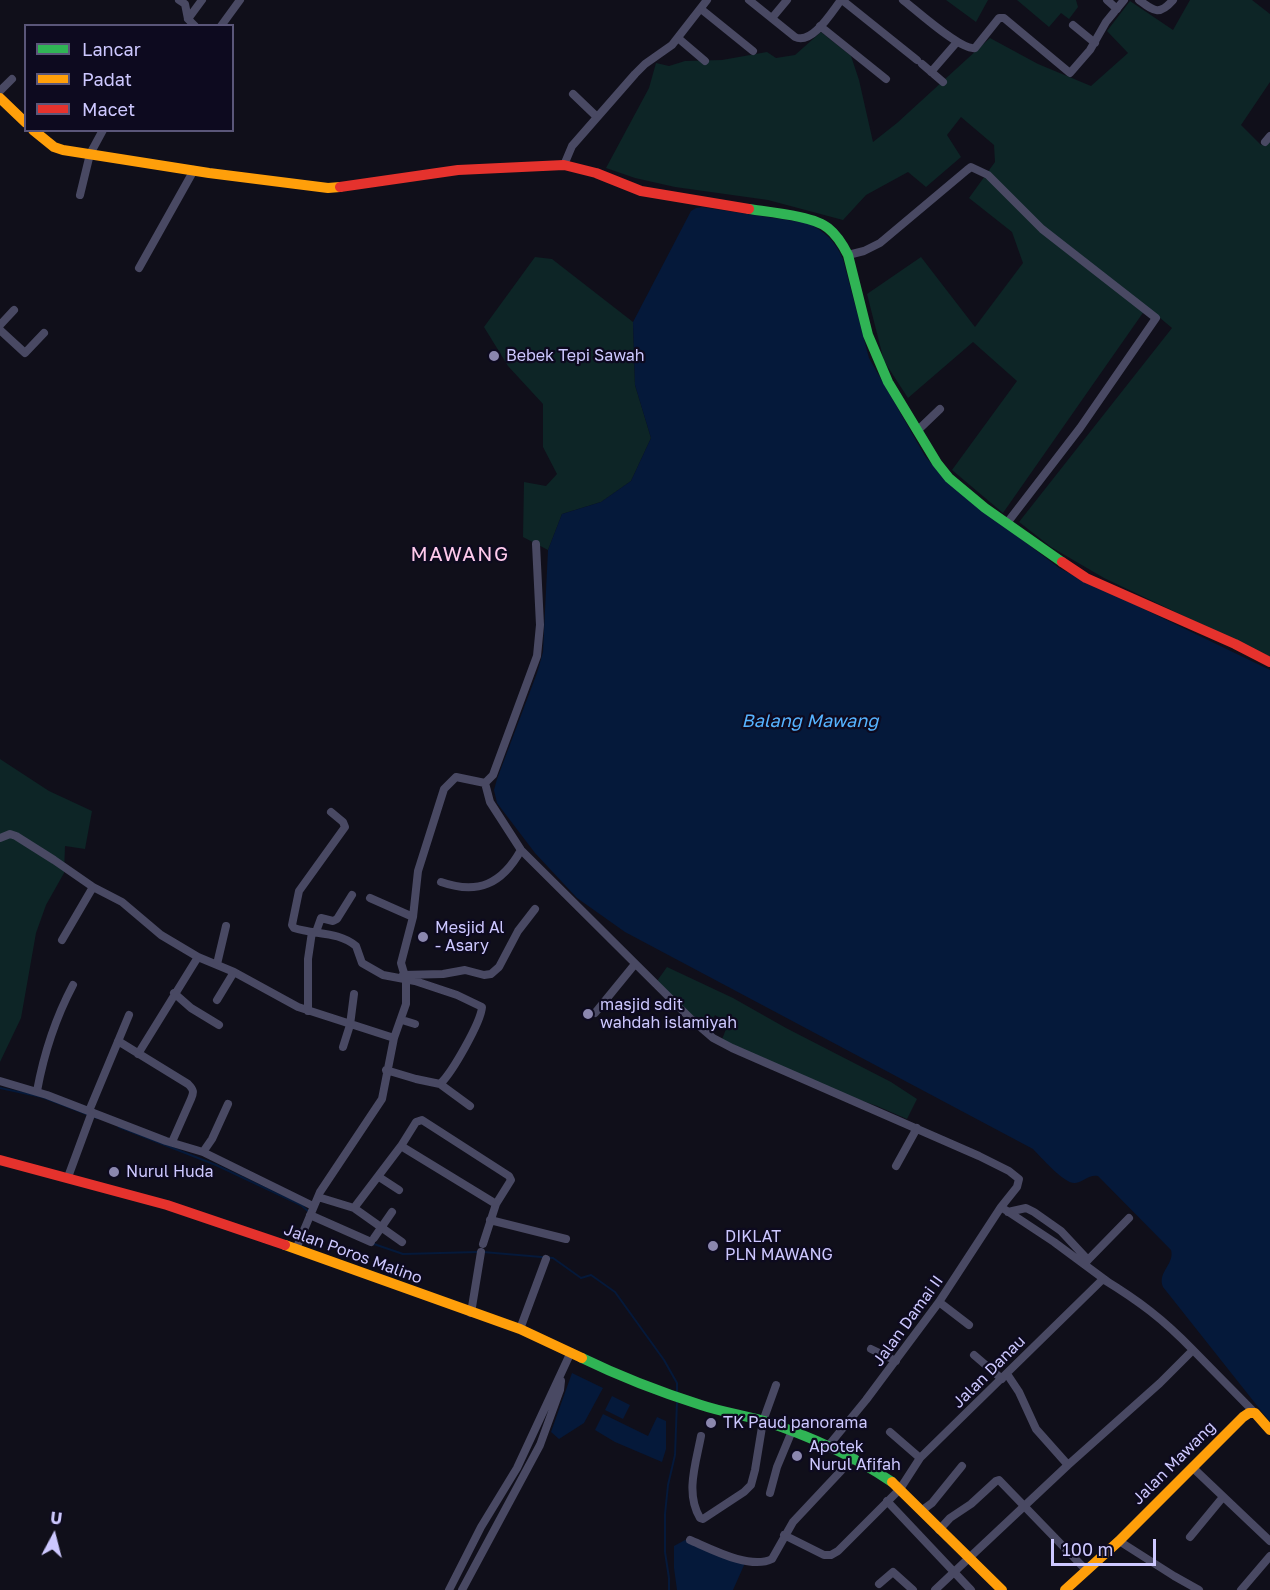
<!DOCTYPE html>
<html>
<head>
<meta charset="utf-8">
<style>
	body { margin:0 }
	#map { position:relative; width:1270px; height:1590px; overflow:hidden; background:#100f1a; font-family:"Golos Text",sans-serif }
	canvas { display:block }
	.legend { position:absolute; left:24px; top:24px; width:210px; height:108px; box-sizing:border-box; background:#0d0a1f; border:2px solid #5a5679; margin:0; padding:8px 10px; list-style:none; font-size:18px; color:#cdc8ff }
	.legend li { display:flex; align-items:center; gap:12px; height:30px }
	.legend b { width:30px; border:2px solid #5a5679 }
	.north { position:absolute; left:24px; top:1506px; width:60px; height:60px; -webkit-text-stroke:4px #0d0a1f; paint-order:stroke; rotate:7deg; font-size:16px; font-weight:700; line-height:24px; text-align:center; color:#cdc8ff }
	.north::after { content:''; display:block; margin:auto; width:21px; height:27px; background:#cdc8ff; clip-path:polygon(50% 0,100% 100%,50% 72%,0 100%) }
	.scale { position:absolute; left:1051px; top:1539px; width:105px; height:27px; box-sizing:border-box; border:3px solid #cdc8ff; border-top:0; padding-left:8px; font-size:18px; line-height:21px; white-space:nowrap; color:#cdc8ff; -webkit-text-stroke:4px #0d0a1f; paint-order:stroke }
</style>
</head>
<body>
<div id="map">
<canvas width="1270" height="1590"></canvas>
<ul class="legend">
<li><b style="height:8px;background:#30b455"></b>Lancar</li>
<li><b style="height:8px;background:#ff9f0a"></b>Padat</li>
<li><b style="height:8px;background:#e5322d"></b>Macet</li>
</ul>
<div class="north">U</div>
<div class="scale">100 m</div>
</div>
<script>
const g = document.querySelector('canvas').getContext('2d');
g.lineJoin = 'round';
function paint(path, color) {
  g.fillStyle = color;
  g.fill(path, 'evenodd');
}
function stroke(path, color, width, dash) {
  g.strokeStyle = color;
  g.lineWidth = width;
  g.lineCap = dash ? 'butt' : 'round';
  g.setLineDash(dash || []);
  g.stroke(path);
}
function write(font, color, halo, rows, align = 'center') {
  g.font = font + ' "Golos Text",sans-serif';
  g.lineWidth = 4.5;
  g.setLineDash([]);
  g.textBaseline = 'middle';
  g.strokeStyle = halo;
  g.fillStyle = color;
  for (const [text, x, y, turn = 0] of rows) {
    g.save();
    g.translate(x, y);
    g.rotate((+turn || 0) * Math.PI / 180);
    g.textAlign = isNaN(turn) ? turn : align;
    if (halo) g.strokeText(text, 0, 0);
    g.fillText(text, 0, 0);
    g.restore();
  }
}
const green = new Path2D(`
	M 946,0 L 988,0 L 976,22 Z
	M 1017,0 L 1076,0 L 1078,7 L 1069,19 L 1061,13 L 1049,27 Z
	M 1190,0 L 1252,0 L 1270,14 L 1270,82 L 1241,125 L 1261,145 L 1270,138 L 1270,657 L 1104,578 L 1051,547 L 1019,522 L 1172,328 L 1147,307 L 1003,513 L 952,470 L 1017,381 L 973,342 L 908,398 L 884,361 L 867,294 L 921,257 L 975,327 L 1023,263 L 1012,232 L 969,198 L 995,162 L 994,145 L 961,117 L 947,135 L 961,157 L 926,187 L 908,172 L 866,195 L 843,220 L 768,200 L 675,187 L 635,178 L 606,168 L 649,88 L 656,63 L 669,66 L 685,61 L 722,60 L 767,52 L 776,58 L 795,55 L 821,32 L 851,56 L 859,80 L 873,142 L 897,123 L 990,38 L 1038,64 L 1091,86 L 1128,53 L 1107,31 L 1130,1 L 1173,30 Z
	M 535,257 L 552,259 L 633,322 L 635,385 L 651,438 L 631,481 L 601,502 L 562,514 L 548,550 L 523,537 L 524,482 L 546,486 L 557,474 L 543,447 L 543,404 L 508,366 L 484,327 Z
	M 0,759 L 49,791 L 92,811 L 85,849 L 65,846 L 64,873 L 46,905 L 36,933 L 21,1018 L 0,1062 Z
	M 667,967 L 733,998 L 786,1028 L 891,1082 L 917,1099 L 907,1119 L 877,1106 L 831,1090 L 721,1042 L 728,1024 L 715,1015 L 707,1029 L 678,1005 L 657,981 Z`);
const water = new Path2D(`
	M 702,207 L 807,223 C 825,231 835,241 843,259 L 869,358 L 925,456 L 946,481 L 1059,568 L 1270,670 L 1270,1422 L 1163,1287 C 1157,1272 1175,1264 1171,1250 L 1098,1176 C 1089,1174 1084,1182 1075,1183 C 1064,1184 1041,1157 1033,1149 L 625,932 L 577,898 L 535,853 L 497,803 L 494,790 L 497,779 L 537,673 L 543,652 L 548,550 L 562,514 L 601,502 L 631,481 L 651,438 L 635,385 L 633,322 L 691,211 L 696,208 Z
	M 572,1373 L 603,1388 L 584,1423 L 559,1439 L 551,1432 Z
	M 612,1396 L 630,1405 L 623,1419 L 605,1410 Z
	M 603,1414 L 648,1436 L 657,1417 L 666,1421 L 666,1449 L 662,1462 L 615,1442 L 595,1430 Z
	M 685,1540 L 745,1563 L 733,1590 L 677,1590 L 674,1568 L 674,1546 Z`);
const stream = new Path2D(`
	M 0,1088 L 42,1097 L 97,1118
	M 119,1127 L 216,1165 L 301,1205 L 308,1211
	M 371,1243 L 403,1254 L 478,1252
	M 483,1252 L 553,1258 L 581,1278 L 591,1275 L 615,1292 L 664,1360 L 677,1383 L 677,1392
	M 669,1590 L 669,1578 L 665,1552 L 665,1514 L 668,1485 L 675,1455 L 677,1401`);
const street = new Path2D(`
	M 179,0 L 185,4 L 188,19 L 195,26
	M 749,0 L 795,37 C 812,45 831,13 841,0
	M 842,0 L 917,60
	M 903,0 C 916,10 961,51 975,48 L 999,18 L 1004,18 L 1070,73 L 1090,50 L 1106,22 L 1124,0
	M 1107,0 L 1117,9
	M 1139,0 C 1154,11 1159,16 1173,0
	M 701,9 L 753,51
	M 772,18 L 787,0
	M 188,19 L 202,0
	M 1073,25 L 1095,43
	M 221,26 L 240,0
	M 820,26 L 886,79
	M 678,38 L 705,61
	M 922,64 L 943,82
	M 931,72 L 957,42
	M 0,91 L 12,79
	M 573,94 L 597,117
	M 1265,142 L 1270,136
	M 564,165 L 572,146 L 635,74 L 645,64 L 672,45 L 707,0
	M 80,195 L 90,154 L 103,130
	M 848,255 L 864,251 L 880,243 L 967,170 L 971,167 L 988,175 L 1042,229 L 1156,318 L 1080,428 L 1007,523
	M 139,268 L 194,170
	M 0,325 L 14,310
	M 0,330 L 25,353 L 44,333
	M 917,431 L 940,409
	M 536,544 L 540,625 L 537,656 L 493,775 L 485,783 L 490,802 L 521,850 L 691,1019 L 713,1038 L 732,1048 L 979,1156 L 1009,1171 L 1019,1179 L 1017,1187 L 1001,1207 L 1054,1242 L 1108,1282
	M 331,812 L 343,822 L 345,827 L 299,891 L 292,925 L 294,928 C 315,935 338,931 356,946 L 362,963 L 383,975 L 415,981 L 457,995 L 482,1007 C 481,1022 452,1073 440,1084 L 416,1079 L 386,1070
	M 0,838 L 10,834 L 16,836 L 54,860 L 93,887 L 122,902 L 161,935 L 198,957 L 234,972 L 298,1007 L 394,1038
	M 441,882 C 478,895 502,884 521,850
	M 370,898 L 413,917
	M 316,932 L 321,918 L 333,921 L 337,919 L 352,895
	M 62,940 L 93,887
	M 217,964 L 226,926
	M 403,975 L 443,974 L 465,970 L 484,975 L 491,974 L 499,967 L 518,931 L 535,909
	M 174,993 L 191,1008 L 219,1025
	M 217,1000 L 234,972
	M 308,1011 L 308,959 L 312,932
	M 595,1013 L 635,964
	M 402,1020 L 415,1024
	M 118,1041 L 188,1084 C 194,1090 194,1092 191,1099 L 172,1142
	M 343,1047 L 350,1025 L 354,994
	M 138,1054 L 198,957
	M 0,1081 L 47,1095 L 166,1141 L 203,1152 L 313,1206
	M 440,1084 L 470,1106
	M 37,1091 C 44,1053 55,1019 73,985
	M 89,1111 L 129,1015
	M 401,1146 L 416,1122 L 422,1120 L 509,1176 L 511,1180 L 496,1204 L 483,1244
	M 203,1152 L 212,1139 L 228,1104
	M 896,1166 L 917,1128
	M 68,1177 L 92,1112
	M 379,1177 L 399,1190
	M 318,1197 L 354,1208 L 401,1146 L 496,1204
	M 354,1208 L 402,1242
	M 1008,1212 L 1026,1208 L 1034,1212 L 1061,1231 L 1088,1260
	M 310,1215 L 371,1242
	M 490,1220 L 566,1239
	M 374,1238 L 392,1212
	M 296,1249 L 320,1192 L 382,1099 L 394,1038 L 406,1004 L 406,980 L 401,963 L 413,917 L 418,871 L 444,789 L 456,777 L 485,783
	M 1085,1263 L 1129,1218
	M 939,1302 L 969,1325
	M 471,1313 L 481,1252
	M 520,1329 L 546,1259
	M 871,1349 L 896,1361
	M 1193,1350 L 1255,1413
	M 974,1355 L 1002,1379
	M 1007,1374 L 1019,1392 L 1036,1429 L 1068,1465
	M 890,1432 L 920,1458
	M 701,1436 C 696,1463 685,1493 700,1518 L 703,1519 L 744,1492 L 751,1485 L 755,1470 L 763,1421 L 776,1385
	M 829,1445 L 866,1400 L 939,1302 L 1001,1207
	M 1192,1467 L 1270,1541
	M 770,1493 L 777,1467 L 792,1431
	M 887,1501 L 971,1590
	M 921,1511 L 932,1503 L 962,1466
	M 939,1530 L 950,1518 L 971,1504 L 996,1481 L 999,1480 L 1087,1571
	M 784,1535 L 824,1555 L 831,1555 L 838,1551 L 900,1489 L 920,1458 L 1103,1279 C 1139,1301 1163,1319 1193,1350 L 1160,1383 L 1068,1465 L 935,1590
	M 1190,1537 L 1223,1497
	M 690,1540 C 711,1549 750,1570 772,1559 L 793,1522 L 854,1457
	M 1119,1541 L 1174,1576 L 1199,1590
	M 879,1584 L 893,1572 L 913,1590
	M 449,1590 L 481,1527 L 517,1468 L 571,1352
	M 462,1590 L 540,1445 L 560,1390 L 561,1381
	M 1241,1590 L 1270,1556`);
const fast = new Path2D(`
	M 749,209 C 768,212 815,216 828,228 C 837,235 843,245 848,255 L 868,335 L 888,382 L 937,463 L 949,478 L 985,508 L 1062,562
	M 582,1358 C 621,1377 660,1392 701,1405 C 722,1412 743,1415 764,1421 C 810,1436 852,1455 892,1482`);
const slow = new Path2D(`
	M 0,98 L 26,123
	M 33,130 L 54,147 L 63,150 L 209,173 L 328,188 L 340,187
	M 285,1245 L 520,1329 L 582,1358
	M 892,1482 L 1002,1590
	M 1065,1590 L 1119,1541 L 1243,1417 L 1249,1413 L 1255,1413 L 1270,1430`);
const jam = new Path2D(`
	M 340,187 L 458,170 L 564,165 L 596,173 L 641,191 L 749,209
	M 1062,562 L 1086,578 L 1235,644 L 1270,662
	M 0,1160 L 167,1205 L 285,1245`);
const markers = [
	[494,356,6,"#8b87af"],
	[423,937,6,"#8b87af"],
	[588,1014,6,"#8b87af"],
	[114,1172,6,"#8b87af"],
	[713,1246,6,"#8b87af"],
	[711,1423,6,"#8b87af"],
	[797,1456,6,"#8b87af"]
];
const poiNames = [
	["Bebek Tepi Sawah",506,356],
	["Mesjid Al",435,928],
	["- Asary",435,946],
	["masjid sdit",600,1005],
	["wahdah islamiyah",600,1023],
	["Nurul Huda",126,1172],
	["DIKLAT",725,1237],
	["PLN MAWANG",725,1255],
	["TK Paud panorama",723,1423],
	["Apotek",809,1447],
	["Nurul Afifah",809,1465]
];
const streetNames = [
	["Jalan Poros Malino",353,1254,20],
	["Jalan Damai II",908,1321,-54],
	["Jalan Danau",989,1372,-45],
	["Jalan Mawang",1174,1463,-45]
];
const waterNames = [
	["Balang Mawang",810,721]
];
const quarterNames = [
	["MAWANG",460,555]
];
paint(green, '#0d2526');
paint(water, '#05193a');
stroke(stream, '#05193a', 2);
stroke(street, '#494963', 8);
stroke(fast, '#30b455', 10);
stroke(slow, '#ff9f0a', 10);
stroke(jam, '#e5322d', 10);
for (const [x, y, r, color] of markers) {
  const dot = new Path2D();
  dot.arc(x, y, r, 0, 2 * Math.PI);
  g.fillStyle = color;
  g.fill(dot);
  stroke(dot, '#0d0a1f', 2);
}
write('16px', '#cdc8ff', '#0d0a1f', poiNames, 'left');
write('16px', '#cdc8ff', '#0d0a1f', streetNames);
write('italic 18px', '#56b3ff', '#0d0a1f', waterNames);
g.letterSpacing = '1.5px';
write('20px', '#ffcaec', '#0d0a1f', quarterNames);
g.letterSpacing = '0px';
</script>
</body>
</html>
